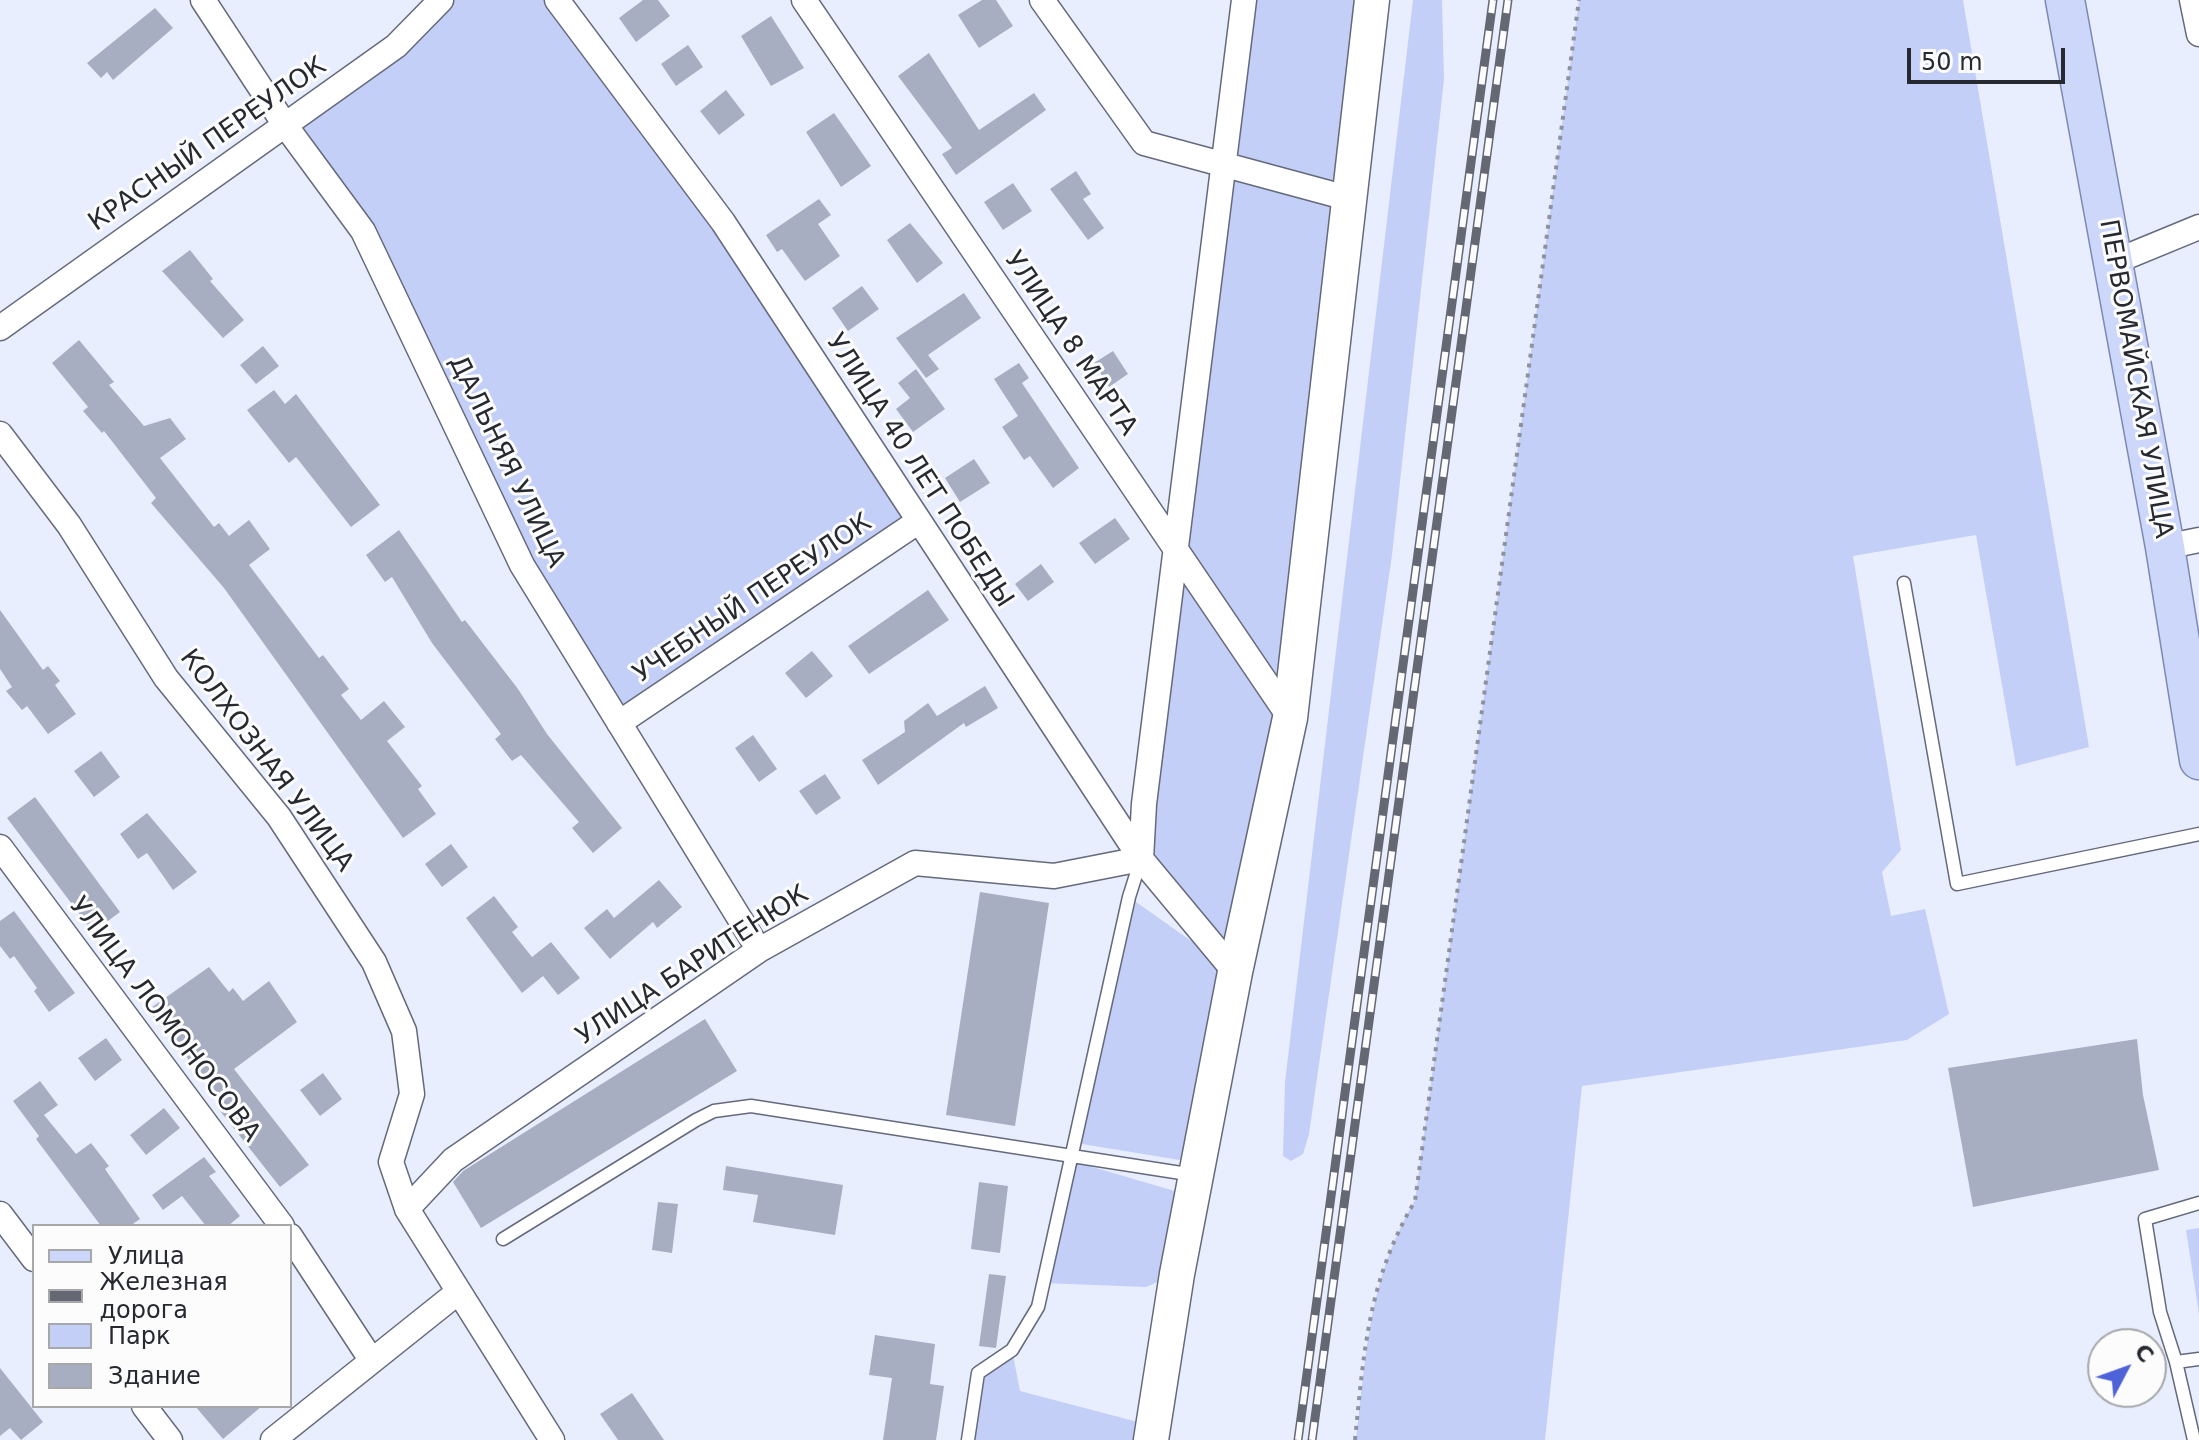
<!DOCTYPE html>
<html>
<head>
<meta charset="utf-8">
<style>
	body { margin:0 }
	#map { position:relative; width:2199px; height:1440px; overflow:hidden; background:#e9eeff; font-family:"DejaVu Sans",sans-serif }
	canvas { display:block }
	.legend { position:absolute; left:32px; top:1224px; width:260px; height:184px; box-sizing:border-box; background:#fcfcfc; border:2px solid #a6a8aa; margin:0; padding:10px 14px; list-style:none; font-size:24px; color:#262930 }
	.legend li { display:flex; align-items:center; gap:16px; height:40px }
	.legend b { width:40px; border:2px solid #a6a8aa }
	.north { position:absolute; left:2087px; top:1328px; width:80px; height:80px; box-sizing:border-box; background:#fcfcfc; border:2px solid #a6a8aa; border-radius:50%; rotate:49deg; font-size:22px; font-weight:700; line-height:32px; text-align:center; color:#262930 }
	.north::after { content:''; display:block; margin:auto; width:28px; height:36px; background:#4f63d8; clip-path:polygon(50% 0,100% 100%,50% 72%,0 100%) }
	.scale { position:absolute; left:1907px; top:48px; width:158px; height:36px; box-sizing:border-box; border:4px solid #262930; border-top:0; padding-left:10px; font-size:24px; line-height:28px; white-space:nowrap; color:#262930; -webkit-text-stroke:6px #fcfcfc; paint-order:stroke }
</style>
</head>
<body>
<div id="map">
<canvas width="2199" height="1440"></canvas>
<ul class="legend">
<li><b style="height:10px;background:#cdd7fa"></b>Улица</li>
<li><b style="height:10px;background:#646872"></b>Железная дорога</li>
<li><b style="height:22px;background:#c3cff7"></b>Парк</li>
<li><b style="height:22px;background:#a8aec2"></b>Здание</li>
</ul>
<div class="north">С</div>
<div class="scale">50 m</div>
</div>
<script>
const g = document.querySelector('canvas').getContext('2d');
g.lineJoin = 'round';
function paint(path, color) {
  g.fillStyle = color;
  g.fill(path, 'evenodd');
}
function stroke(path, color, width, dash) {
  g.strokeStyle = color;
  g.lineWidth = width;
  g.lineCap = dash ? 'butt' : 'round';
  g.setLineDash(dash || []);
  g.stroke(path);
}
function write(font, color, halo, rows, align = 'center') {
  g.font = font + ' "DejaVu Sans",sans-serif';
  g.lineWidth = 6;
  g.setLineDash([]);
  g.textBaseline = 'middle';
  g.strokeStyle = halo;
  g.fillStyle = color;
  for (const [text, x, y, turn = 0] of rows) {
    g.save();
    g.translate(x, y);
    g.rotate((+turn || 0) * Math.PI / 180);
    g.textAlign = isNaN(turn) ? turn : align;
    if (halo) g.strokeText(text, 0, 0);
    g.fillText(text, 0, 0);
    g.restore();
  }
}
const green = new Path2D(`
	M 441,0 L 557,0 L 919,521 L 619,723 L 522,565 L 363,231 L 285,125 Z
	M 1244,0 L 1372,0 L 1290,718 L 1198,1163 L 1076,1143 L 1129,897 L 1231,969 L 1141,859 Z
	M 1413,0 L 1442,0 L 1444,79 L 1392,555 L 1309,1134 L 1303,1154 L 1291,1161 L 1283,1156 L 1285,1082 Z
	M 1579,0 L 1963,0 L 2089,747 L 2016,766 L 1976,535 L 1853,556 L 1901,850 L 1882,872 L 1891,916 L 1925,909 L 1949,1014 L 1907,1040 L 1582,1086 L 1545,1440 L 1356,1440 C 1367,1350 1368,1281 1415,1200 Z
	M 1072,1161 L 1192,1196 L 1177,1274 L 1146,1287 L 1043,1283 Z
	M 2199,1228 L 2199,1314 L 2186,1230 Z
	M 1012,1350 L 1020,1391 L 1153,1426 L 1151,1440 L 968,1440 L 978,1373 Z`);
const building = new Path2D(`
	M 643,0 L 658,0 L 670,16 L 636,42 L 619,18 Z
	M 982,0 L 996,0 L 1013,26 L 979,48 L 958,15 Z
	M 155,8 L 173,28 L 113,80 L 107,72 L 101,78 L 87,63 Z
	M 771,16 L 804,68 L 771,86 L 741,36 Z
	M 688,45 L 703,67 L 676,86 L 661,64 Z
	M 929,53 L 979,130 L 1034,93 L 1046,110 L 956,175 L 942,154 L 952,148 L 898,76 Z
	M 726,90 L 745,115 L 719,135 L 700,111 Z
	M 834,113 L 871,166 L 841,187 L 806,132 Z
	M 1076,171 L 1091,194 L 1083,199 L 1104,228 L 1088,240 L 1050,189 Z
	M 1013,183 L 1032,211 L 1003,230 L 984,202 Z
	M 819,199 L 831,215 L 818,224 L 840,256 L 805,281 L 782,249 L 777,252 L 766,235 Z
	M 910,223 L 943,263 L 917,283 L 887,240 Z
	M 190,250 L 213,279 L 210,281 L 244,320 L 223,338 L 162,271 Z
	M 862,286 L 879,309 L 848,331 L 832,308 Z
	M 964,293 L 981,318 L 928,355 L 939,369 L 926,378 L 896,338 Z
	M 79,340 L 114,382 L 109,385 L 144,426 L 170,418 L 186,439 L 160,458 L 214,527 L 219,523 L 229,536 L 249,520 L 270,549 L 249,565 L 319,658 L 323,655 L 349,689 L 341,695 L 361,720 L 384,701 L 405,727 L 387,741 L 422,786 L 418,789 L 436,814 L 403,838 L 224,588 L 151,503 L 156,498 L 104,431 L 102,433 L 83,411 L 88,407 L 52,363 Z
	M 263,346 L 279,366 L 256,384 L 240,365 Z
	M 1113,351 L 1128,374 L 1109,387 L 1094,363 Z
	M 1019,363 L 1029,378 L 1022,383 L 1079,468 L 1053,488 L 1030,456 L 1024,460 L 1002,427 L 1018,416 L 994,379 Z
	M 916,369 L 945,409 L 913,432 L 896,409 L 910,398 L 898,383 Z
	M 274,390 L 285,404 L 296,394 L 380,505 L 351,527 L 296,457 L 289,463 L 247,410 Z
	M 974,459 L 990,483 L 960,502 L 945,478 Z
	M 1115,518 L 1130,539 L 1095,564 L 1079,543 Z
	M 399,530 L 462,622 L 465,620 L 518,689 L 547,734 L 622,828 L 593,853 L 572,828 L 579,822 L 521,755 L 512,761 L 495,739 L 501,734 L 432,643 L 392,577 L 385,582 L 366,555 Z
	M 1041,564 L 1054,582 L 1028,601 L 1015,584 Z
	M 928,590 L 949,620 L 869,674 L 848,646 Z
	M 0,610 L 43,670 L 48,666 L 60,681 L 55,685 L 76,714 L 48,734 L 27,706 L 22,710 L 6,691 L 12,687 L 0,669 Z
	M 812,651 L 833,676 L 806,698 L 785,673 Z
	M 985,686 L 998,708 L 966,727 L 964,723 L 878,785 L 862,760 L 905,732 L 904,721 L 928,703 L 937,716 Z
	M 753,735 L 777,769 L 759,782 L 735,748 Z
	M 101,751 L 120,777 L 94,797 L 74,771 Z
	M 825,774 L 841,798 L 816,815 L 799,791 Z
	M 35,797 L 120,912 L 93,932 L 7,818 Z
	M 147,813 L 197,872 L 173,890 L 147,853 L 138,859 L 120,834 Z
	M 451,844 L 468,867 L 442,887 L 425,864 Z
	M 659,880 L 682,907 L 657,928 L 653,922 L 610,959 L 584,928 L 607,909 L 614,918 Z
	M 980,892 L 1049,903 L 1015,1126 L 946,1115 Z
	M 494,896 L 518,927 L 512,932 L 532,957 L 551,942 L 580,978 L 558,995 L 543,976 L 522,993 L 466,918 Z
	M 14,911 L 75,993 L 49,1012 L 34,991 L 37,988 L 14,956 L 10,959 L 0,946 L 0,921 Z
	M 209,967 L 229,992 L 233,988 L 243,1001 L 269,981 L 297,1022 L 234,1069 L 309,1165 L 280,1187 L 217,1107 L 224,1103 L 148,1010 Z
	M 705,1019 L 737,1071 L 481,1228 L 453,1182 L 463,1171 Z
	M 106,1038 L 122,1060 L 95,1081 L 78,1058 Z
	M 2137,1039 L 2143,1095 L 2159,1170 L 1973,1207 L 1948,1068 Z
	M 323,1073 L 342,1099 L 320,1116 L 300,1090 Z
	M 40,1081 L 58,1105 L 44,1115 L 76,1154 L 91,1143 L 109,1166 L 105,1169 L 140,1219 L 130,1226 L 101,1226 L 36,1139 L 39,1136 L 13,1101 Z
	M 164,1108 L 180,1128 L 146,1155 L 130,1135 Z
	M 204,1157 L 216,1172 L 209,1176 L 240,1216 L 228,1226 L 206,1226 L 182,1196 L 163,1210 L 152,1195 Z
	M 726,1166 L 843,1185 L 835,1235 L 753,1222 L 758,1195 L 723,1190 Z
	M 979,1182 L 1008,1186 L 1000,1253 L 971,1249 Z
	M 658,1202 L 678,1204 L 672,1253 L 652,1250 Z
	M 989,1274 L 1006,1276 L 996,1348 L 979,1346 Z
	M 875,1335 L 935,1344 L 930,1384 L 944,1386 L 936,1440 L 883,1440 L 892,1378 L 869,1375 Z
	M 0,1368 L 43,1422 L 21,1440 L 10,1428 L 0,1436 Z
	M 632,1393 L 664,1440 L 618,1440 L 600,1414 Z
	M 195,1406 L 262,1406 L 223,1439 Z`);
const path = new Path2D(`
	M 1355,1440 C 1364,1351 1368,1280 1415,1201 L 1579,0`);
const lane = new Path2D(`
	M 1904,583 L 1957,884 L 2199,834
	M 503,1239 L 696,1120 L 714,1111 L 751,1106 L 1194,1175
	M 2176,1362 L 2160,1312 L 2145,1219 L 2199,1203
	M 968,1440 L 978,1373 L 1012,1350 L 1038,1307 L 1129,897 L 1141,859
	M 2194,1440 L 2176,1362 L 2199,1359`);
const street = new Path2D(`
	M 203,0 L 285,125 L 363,231 L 522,565 L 759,950
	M 557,0 L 723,222 L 1141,859 L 1235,972
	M 804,0 L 1290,718
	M 1042,0 L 1144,143 L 1351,199
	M 2192,0 L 2199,34
	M 2114,262 L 2199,227
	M 0,328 L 396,46 L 441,0
	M 0,434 L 69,525 L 166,678 L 279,817 L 374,962 L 404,1031 L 412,1094 L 391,1162 L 407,1209 L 552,1440
	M 2165,547 L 2199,540
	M 619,723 L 919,521
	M 0,847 L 282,1226
	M 407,1209 L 453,1160 L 759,950 L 915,863 L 1054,876 L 1141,859 L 1144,804 L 1244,0
	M 0,1214 L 34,1259
	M 290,1236 L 372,1361
	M 144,1406 L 170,1440
	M 273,1440 L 457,1293`);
const secondary = new Path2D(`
	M 1151,1440 L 1177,1274 L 1235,972 L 1290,718 L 1372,0`);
const primary = new Path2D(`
	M 2065,0 L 2165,547 L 2199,760`);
const rail = new Path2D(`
	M 1298,1440 L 1493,0
	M 1312,1440 L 1508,0`);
const streetNames = [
	["КРАСНЫЙ ПЕРЕУЛОК",208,145,-35],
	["УЛИЦА 8 МАРТА",1070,344,56],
	["ПЕРВОМАЙСКАЯ УЛИЦА",2135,379,80],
	["ДАЛЬНЯЯ УЛИЦА",506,462,64],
	["УЛИЦА 40 ЛЕТ ПОБЕДЫ",919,471,57],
	["УЧЕБНЫЙ ПЕРЕУЛОК",753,599,-34],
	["КОЛХОЗНАЯ УЛИЦА",266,761,53],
	["УЛИЦА БАРИТЕНЮК",693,966,-33],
	["УЛИЦА ЛОМОНОСОВА",164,1020,53]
];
paint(green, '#c3cff7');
paint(building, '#a8aec2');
stroke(lane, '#646a7c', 15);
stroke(street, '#646a7c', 27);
stroke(secondary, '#646a7c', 37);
stroke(primary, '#7c89b1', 41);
stroke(path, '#8e929e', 4, [4, 6]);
stroke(lane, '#fff', 12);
stroke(street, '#fff', 24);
stroke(secondary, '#fff', 34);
stroke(primary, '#cdd7fa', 38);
stroke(rail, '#646872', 9);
stroke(rail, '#fcfcfc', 6, [18]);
write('26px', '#262930', '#fcfcfc', streetNames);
</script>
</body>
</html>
